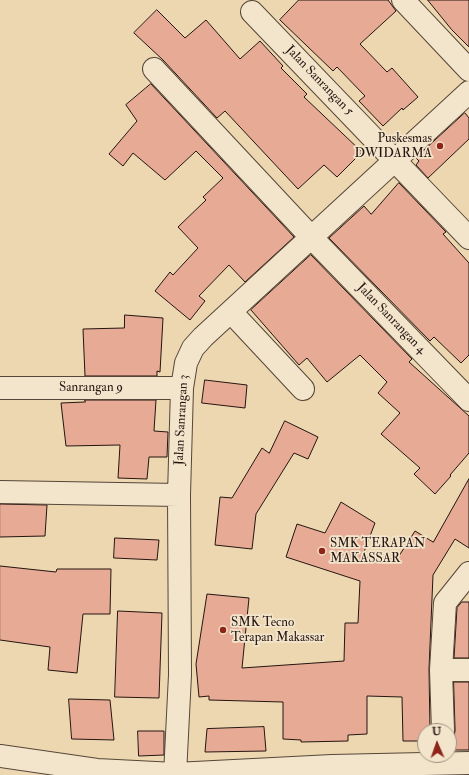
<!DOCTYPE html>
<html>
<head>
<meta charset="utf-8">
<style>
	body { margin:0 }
	#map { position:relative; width:469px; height:775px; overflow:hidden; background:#ecd7b0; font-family:"IM FELL Double Pica",serif }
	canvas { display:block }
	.north { position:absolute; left:417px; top:723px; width:40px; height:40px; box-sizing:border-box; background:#f3e5cc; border:1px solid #a09281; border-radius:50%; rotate:358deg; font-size:11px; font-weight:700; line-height:16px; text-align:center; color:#241510 }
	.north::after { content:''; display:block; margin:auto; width:14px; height:18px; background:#8f2418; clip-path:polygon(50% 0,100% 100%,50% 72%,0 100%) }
</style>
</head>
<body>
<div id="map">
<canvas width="469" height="775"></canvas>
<div class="north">U</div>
</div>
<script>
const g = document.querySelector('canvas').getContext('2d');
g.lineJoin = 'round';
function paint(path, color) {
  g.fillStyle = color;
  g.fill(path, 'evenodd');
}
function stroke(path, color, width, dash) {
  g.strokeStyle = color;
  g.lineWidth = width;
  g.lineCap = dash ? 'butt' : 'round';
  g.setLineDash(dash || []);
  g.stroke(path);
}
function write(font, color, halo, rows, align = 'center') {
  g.font = font + ' "IM FELL Double Pica",serif';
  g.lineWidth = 3.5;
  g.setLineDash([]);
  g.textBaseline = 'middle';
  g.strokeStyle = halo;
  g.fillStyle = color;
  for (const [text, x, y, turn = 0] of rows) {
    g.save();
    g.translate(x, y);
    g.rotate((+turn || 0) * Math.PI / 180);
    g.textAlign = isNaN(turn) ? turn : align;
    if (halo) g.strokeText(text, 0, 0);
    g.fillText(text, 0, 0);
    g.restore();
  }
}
const building = new Path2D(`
	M 299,0 L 388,0 L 396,11 L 360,44 L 387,72 L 392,68 L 418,97 L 403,110 L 402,108 L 383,126 L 359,101 L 365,96 L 337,67 L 333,71 L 280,20 Z
	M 428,0 L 469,0 L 469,47 L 452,30 Z
	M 157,10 L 185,38 L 206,20 L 240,59 L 260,41 L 283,66 L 281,68 L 307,94 L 304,97 L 362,152 L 337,177 L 324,165 L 298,189 L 225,111 L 217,118 L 163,60 L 134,33 Z
	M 151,84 L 294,237 L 245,282 L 229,265 L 199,296 L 205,301 L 190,320 L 155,291 L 170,272 L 173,275 L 198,248 L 178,227 L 206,200 L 203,197 L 223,178 L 196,151 L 165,180 L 133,153 L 123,166 L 109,154 L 137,121 L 126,105 Z
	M 465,113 L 469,118 L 469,139 L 428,178 L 416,165 L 419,161 L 416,158 Z
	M 399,183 L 446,232 L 443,234 L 469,263 L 469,355 L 461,363 L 434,337 L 430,341 L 329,238 L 364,206 L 371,214 Z
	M 311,255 L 412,359 L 409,362 L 469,416 L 469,453 L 450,475 L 451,476 L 435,494 L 414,474 L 420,468 L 381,434 L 400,413 L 378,393 L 387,382 L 360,355 L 327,382 L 307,358 L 299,365 L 251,310 Z
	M 125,315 L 163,318 L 160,372 L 157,371 L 157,376 L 85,376 L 83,329 L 124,328 Z
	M 205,380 L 247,385 L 245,408 L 202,403 Z
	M 85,400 L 156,400 L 154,431 L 168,432 L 167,457 L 149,457 L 147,479 L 118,478 L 120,445 L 66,446 L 61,403 L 85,402 Z
	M 285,421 L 318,437 L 308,459 L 294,453 L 256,514 L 252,549 L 215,545 L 220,497 L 232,498 L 262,448 L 269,453 Z
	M 469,479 L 469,548 L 455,539 L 433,575 L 429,669 L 430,731 L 425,731 L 425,741 L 403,741 L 402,697 L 367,696 L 367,734 L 348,735 L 348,741 L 301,742 L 301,740 L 283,739 L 283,702 L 209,700 L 209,696 L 199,697 L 196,664 L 207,594 L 249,598 L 242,668 L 344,661 L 345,623 L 358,623 L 360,581 L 286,557 L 297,524 L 325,533 L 341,502 L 375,523 L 362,557 L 397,559 L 415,531 L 433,542 Z
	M 0,504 L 47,505 L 45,536 L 0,537 Z
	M 115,538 L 159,540 L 157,560 L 114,558 Z
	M 0,566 L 56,572 L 57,569 L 111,569 L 110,614 L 83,614 L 77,673 L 48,670 L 50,647 L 0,640 Z
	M 462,602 L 469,602 L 469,658 L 454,658 L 457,608 Z
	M 118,611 L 162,613 L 159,698 L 115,697 Z
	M 454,682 L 469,682 L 469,750 L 449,750 L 449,742 L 454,737 L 455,731 Z
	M 69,699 L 110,700 L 114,740 L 72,739 Z
	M 264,727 L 266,751 L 205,752 L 207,729 Z
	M 138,731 L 164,731 L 164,755 L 139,756 Z`);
const minor = new Path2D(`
	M 403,0 L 469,70
	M 252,12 L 469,238
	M 154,69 L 312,238 L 469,400
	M 232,313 L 303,389
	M 0,388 L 182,388
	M 0,492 L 179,495
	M 441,670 L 445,603 L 469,573
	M 443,731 L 441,670 L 469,670
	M 0,756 L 97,770 L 175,774 L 332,766 L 469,763
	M 175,775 L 180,675 L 179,495 L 182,388 L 186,363 L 193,348 L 203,337 L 469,92`);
const markers = [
	[440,146,4,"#8f2418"],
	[322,551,4,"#8f2418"],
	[223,630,4,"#8f2418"]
];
const streetNames = [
	["Jalan Sanrangan 5",319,81,46],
	["Jalan Sanrangan 4",391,319,46],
	["Sanrangan 9",91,388],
	["Jalan Sanrangan 3",182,420,-87]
];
const poiNames = [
	["Puskesmas",432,139,"right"],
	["DWIDARMA",432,154,"right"],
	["SMK TERAPAN",330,544],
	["MAKASSAR",330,559],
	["SMK Tecno",231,623],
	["Terapan Makassar",231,638]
];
paint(building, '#e7aa95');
stroke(building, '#241510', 1);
stroke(minor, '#564638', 24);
stroke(minor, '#f3e5cc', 22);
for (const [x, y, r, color] of markers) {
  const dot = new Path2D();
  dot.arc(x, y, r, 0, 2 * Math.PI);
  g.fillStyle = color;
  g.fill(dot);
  stroke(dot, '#f3e5cc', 1.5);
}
write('13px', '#241510', '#f3e5cc', streetNames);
write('13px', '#241510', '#f3e5cc', poiNames, 'left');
</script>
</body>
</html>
